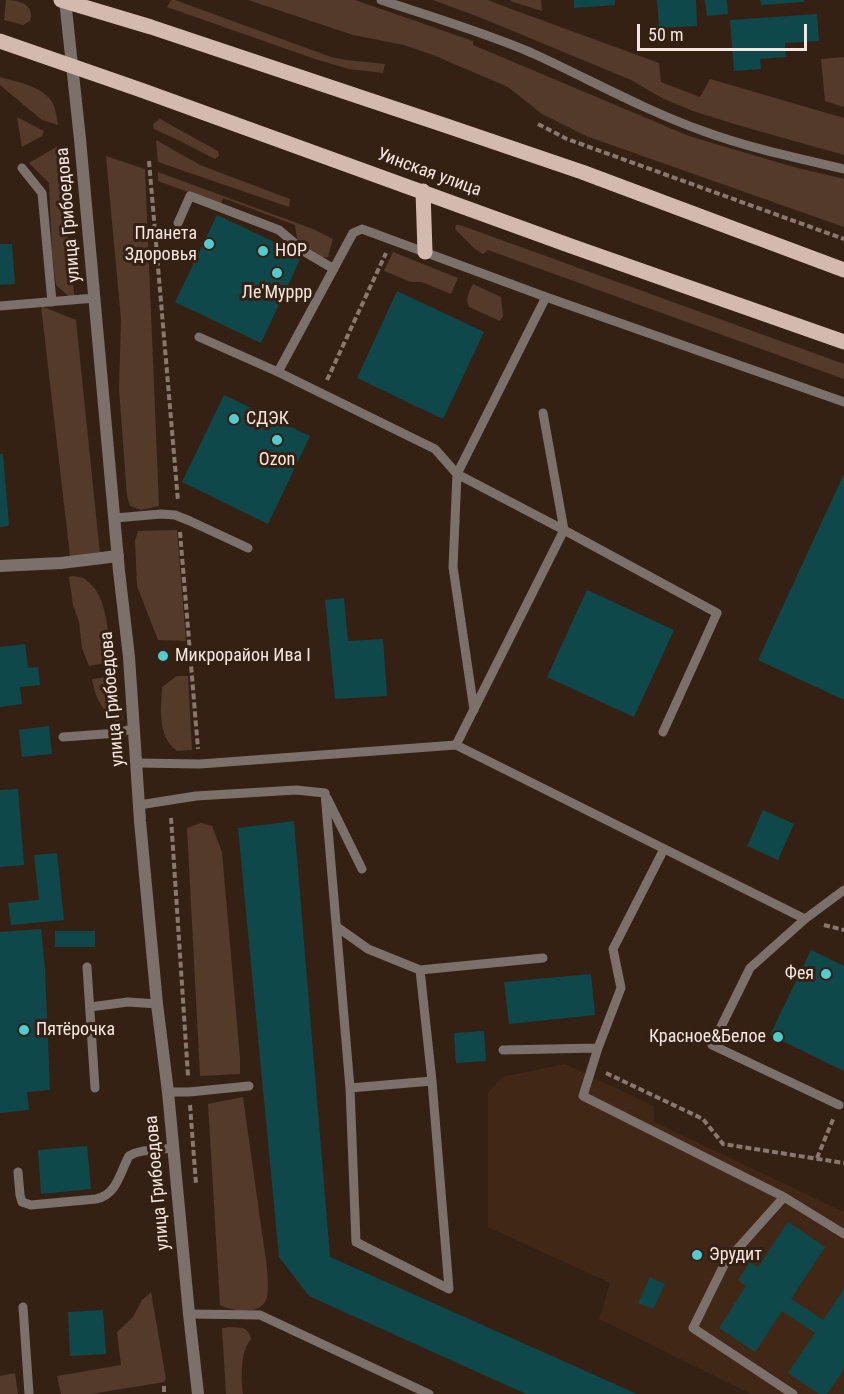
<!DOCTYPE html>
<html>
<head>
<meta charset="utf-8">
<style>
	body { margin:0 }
	#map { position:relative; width:844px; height:1394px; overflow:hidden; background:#352114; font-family:"Roboto Condensed",sans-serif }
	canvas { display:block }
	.scale { position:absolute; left:637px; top:24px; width:170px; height:27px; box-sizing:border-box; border:3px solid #f5e7df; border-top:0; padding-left:8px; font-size:18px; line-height:21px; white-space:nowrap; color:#f5e7df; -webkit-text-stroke:4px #352114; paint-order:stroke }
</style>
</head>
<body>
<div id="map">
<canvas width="844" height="1394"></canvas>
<div class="scale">50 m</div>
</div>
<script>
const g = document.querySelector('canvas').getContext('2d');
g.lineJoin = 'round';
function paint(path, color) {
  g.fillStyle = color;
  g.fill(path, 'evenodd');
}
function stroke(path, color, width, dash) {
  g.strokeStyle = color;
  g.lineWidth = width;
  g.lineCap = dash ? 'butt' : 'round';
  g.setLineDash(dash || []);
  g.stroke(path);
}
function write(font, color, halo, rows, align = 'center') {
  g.font = font + ' "Roboto Condensed",sans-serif';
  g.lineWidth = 6;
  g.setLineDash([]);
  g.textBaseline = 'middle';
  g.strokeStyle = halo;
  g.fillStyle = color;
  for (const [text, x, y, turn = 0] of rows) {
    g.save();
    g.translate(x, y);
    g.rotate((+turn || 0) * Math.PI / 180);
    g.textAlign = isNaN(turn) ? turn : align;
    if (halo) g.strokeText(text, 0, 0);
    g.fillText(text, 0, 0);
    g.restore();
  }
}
const built = new Path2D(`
	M 565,1064 L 654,1106 L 654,1122 L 844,1212 L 844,1394 L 751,1394 L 599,1319 L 610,1283 L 488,1227 L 488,1093 L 502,1077 Z`);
const green = new Path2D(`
	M 6,0 C 20,0 35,5 30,21 L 23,25 L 4,20 Z
	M 171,0 L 175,0 L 331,57 L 346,60 L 385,64 L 383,73 L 349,69 L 315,59 L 167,7 Z
	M 248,0 L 355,0 L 473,41 L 473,45 L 689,136 L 790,166 L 844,179 L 844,227 L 586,136 L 542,114 L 508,87 L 433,55 L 404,45 L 353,35 Z
	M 433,0 L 488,0 L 503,6 L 659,63 L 661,82 L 700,97 L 710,79 L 844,118 L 844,155 L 734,124 L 693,111 L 662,98 L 631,80 L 479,17 Z
	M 510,0 L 541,0 L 542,11 L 510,1 Z
	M 844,57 L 844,105 L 843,107 L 825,101 L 821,59 Z
	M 0,77 C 17,82 47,87 54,106 C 56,112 57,119 58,125 L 42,120 L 0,85 Z
	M 17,117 L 44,131 L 42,136 L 22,147 Z
	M 160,119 L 218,151 L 219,156 L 215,159 L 211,157 L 180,141 L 154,129 L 153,124 Z
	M 156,140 L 200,165 L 290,199 L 289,207 L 158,162 Z
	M 58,146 L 75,302 L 56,285 L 52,252 L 49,183 L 29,163 Z
	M 106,156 L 145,169 L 159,506 L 141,510 L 130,506 L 127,496 L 119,389 L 121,320 Z
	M 158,172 L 313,229 L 333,239 L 328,257 C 318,259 303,251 298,241 C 296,236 296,230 295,225 L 223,198 L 221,204 L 158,181 Z
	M 456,225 L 460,225 L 844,364 L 844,379 L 488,250 L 483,254 L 475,249 L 455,229 Z
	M 393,252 L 458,278 L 451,294 L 422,282 L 411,282 L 384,271 Z
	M 473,284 L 501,297 L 503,316 L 500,321 L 469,307 C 465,299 469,292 473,284 Z
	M 41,306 L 76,320 L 100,554 L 70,556 Z
	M 177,530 L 186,641 L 158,640 L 137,586 L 135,541 L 138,531 Z
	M 72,576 C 76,577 82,577 85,579 C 109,596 108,636 111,662 L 89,666 L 82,648 L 79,622 L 73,605 L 69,577 Z
	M 115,676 L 123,719 L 116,722 C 101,707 96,700 92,679 Z
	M 177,676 L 188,676 L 192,750 L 177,751 C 157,735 161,711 162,687 Z
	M 201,823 L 212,826 L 222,852 L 240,1058 L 240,1074 L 200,1076 L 187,828 Z
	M 243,1097 C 249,1140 255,1183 261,1226 C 263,1242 272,1287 266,1300 C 259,1316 232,1311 220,1305 L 208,1104 Z
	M 151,1292 L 166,1379 L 164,1382 L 91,1394 L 61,1394 L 57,1376 L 121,1365 L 117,1332 L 133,1317 L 142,1300 Z
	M 229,1327 C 241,1328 248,1326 251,1339 C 240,1352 241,1378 243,1394 L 226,1394 L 222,1328 Z
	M 15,1373 L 18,1394 L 0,1394 L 0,1376 Z`);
const building = new Path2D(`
	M 574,0 L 615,0 L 615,5 L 574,8 Z
	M 657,0 L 696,0 L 697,26 L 659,28 Z
	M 705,0 L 727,0 L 728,14 L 707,16 Z
	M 760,0 L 804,0 L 804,2 L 761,5 Z
	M 817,14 L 819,41 L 785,43 L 786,57 L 760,59 L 761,69 L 734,71 L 730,20 Z
	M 217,215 L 302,255 L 261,343 L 175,302 Z
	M 0,244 L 12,244 L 15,284 L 0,285 Z
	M 397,291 L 484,332 L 443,419 L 357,378 Z
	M 224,395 L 310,436 L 268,524 L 182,482 Z
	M 0,454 L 3,454 L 9,526 L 0,527 Z
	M 844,474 L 844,700 L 758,660 Z
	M 587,590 L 674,630 L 634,717 L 547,677 Z
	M 344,598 L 348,641 L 383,639 L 387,696 L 335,699 L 325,600 Z
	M 25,644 L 28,668 L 38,667 L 40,685 L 20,687 L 22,704 L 0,707 L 0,647 Z
	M 49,726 L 52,754 L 22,757 L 19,730 Z
	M 18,789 L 24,865 L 0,867 L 0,790 Z
	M 763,810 L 794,824 L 778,860 L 747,846 Z
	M 294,821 L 330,1257 L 637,1394 L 526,1394 L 309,1296 L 279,1257 L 238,828 Z
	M 57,853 L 64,920 L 11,925 L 8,903 L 39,900 L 34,855 Z
	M 41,929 L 45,969 L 50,1090 L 27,1092 L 29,1110 L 0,1113 L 0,932 Z
	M 55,931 L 95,931 L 95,947 L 55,947 Z
	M 811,950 L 844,966 L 844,1071 L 770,1035 Z
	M 591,974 L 595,1015 L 509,1024 L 504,982 Z
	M 484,1031 L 486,1061 L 456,1063 L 454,1033 Z
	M 87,1146 L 91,1189 L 41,1194 L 38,1150 Z
	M 788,1222 L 825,1247 L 791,1299 L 823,1320 L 844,1289 L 844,1369 L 827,1394 L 819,1394 L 788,1373 L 815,1333 L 782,1311 L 755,1352 L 719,1328 L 746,1286 L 738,1280 L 750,1262 L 758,1267 Z
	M 650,1277 L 665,1284 L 653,1309 L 638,1303 Z
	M 103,1310 L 106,1354 L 70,1356 L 68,1312 Z`);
const path = new Path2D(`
	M 538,124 L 567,139 L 844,239
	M 149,161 L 178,501
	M 327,380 L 386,253
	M 180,532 L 198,749
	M 171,818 L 188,1076
	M 824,925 L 844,930
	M 606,1073 L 703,1119 L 723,1144 L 844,1163
	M 190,1105 L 196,1184
	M 817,1158 L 834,1117
	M 164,1386 L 164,1394`);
const service = new Path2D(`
	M 381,0 C 432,17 483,32 532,53 C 589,79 644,110 703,131 C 749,148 797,158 844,169
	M 22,168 L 42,193 L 52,302
	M 178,223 L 190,196 L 279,230 L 305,252 L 334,269
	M 546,297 L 457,474 L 564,530
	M 0,306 L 95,298
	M 199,337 L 278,372 L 435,449 L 457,474 L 453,567 L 474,710
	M 278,372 L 353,233 L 362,229 L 546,297 L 844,402
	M 543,413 L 564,530
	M 115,518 L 161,514 L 175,515 L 190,521 L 248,548
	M 63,737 L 118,733 L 134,728
	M 456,745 L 564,530 L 717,613 L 663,732
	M 137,763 L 200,764 L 456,745 L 805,919 L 750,968 L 712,1045 L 839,1105
	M 327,798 L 362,869
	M 139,805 L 196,796 L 296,790 L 325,793 L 350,1088 L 356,1242 L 449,1289 L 432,1081 L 420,970 L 368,949 L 337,927
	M 805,919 L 844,890
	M 87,967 L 95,1088
	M 420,970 L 543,958
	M 90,1007 L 128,1002 L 157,1004
	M 598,1048 L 583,1096 L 784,1197 L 844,1234
	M 503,1050 L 598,1048 L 621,988 L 613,949 L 664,849
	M 350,1088 L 432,1081
	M 168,1092 L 189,1092 L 249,1086
	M 18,1172 L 20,1195 L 22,1202 L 31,1205 L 96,1199 C 117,1195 120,1172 129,1156 L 135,1153 L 143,1151 L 173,1148
	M 784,1197 L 725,1263 L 693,1328 L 793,1394
	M 23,1307 L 29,1394
	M 189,1314 L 260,1315 L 429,1394`);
const minor = new Path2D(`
	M 0,566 L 61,563 L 118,556`);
const tertiary = new Path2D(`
	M 65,0 L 80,139 L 119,571 L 129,657 L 140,821 L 157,1004 L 168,1092 L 189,1314 L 198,1394`);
const primary = new Path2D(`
	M 61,0 L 151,27 L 447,126 L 582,172 L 844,270
	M 0,41 L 141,90 L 571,246 L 844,342
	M 423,191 L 425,252`);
const markers = [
	[209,244,6,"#51ccd1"],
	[263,251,6,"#51ccd1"],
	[277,273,6,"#51ccd1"],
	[234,419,6,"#51ccd1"],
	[277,440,6,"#51ccd1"],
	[163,656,6,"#51ccd1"],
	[826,974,6,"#51ccd1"],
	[24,1030,6,"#51ccd1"],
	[778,1037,6,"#51ccd1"],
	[697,1255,6,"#51ccd1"]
];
const streetNames = [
	["Уинская улица",429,173,20],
	["улица Грибоедова",69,215,-95],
	["улица Грибоедова",113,699,-95],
	["улица Грибоедова",158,1183,-95]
];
const poiNames = [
	["Планета",197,234,"right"],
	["Здоровья",197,255,"right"],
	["HOP",275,251],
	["Ле'Муррр",277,293,"center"],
	["СДЭК",246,419],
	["Ozon",277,460,"center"],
	["Микрорайон Ива I",175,656],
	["Фея",814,974,"right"],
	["Пятёрочка",36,1030],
	["Красное&Белое",766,1037,"right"],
	["Эрудит",709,1255]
];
paint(built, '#412716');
paint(green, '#533a2a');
paint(building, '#0f484a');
stroke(path, '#89786d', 4, [6, 3]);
stroke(service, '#7c716a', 9);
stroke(minor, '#7c716a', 12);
stroke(tertiary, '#7c716a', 12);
stroke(primary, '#d2bbae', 15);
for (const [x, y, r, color] of markers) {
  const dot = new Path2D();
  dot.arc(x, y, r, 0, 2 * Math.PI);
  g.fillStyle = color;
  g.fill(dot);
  stroke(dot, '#352114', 2);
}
write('18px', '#f5e7df', '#352114', streetNames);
write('18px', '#f5e7df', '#352114', poiNames, 'left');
</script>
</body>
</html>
